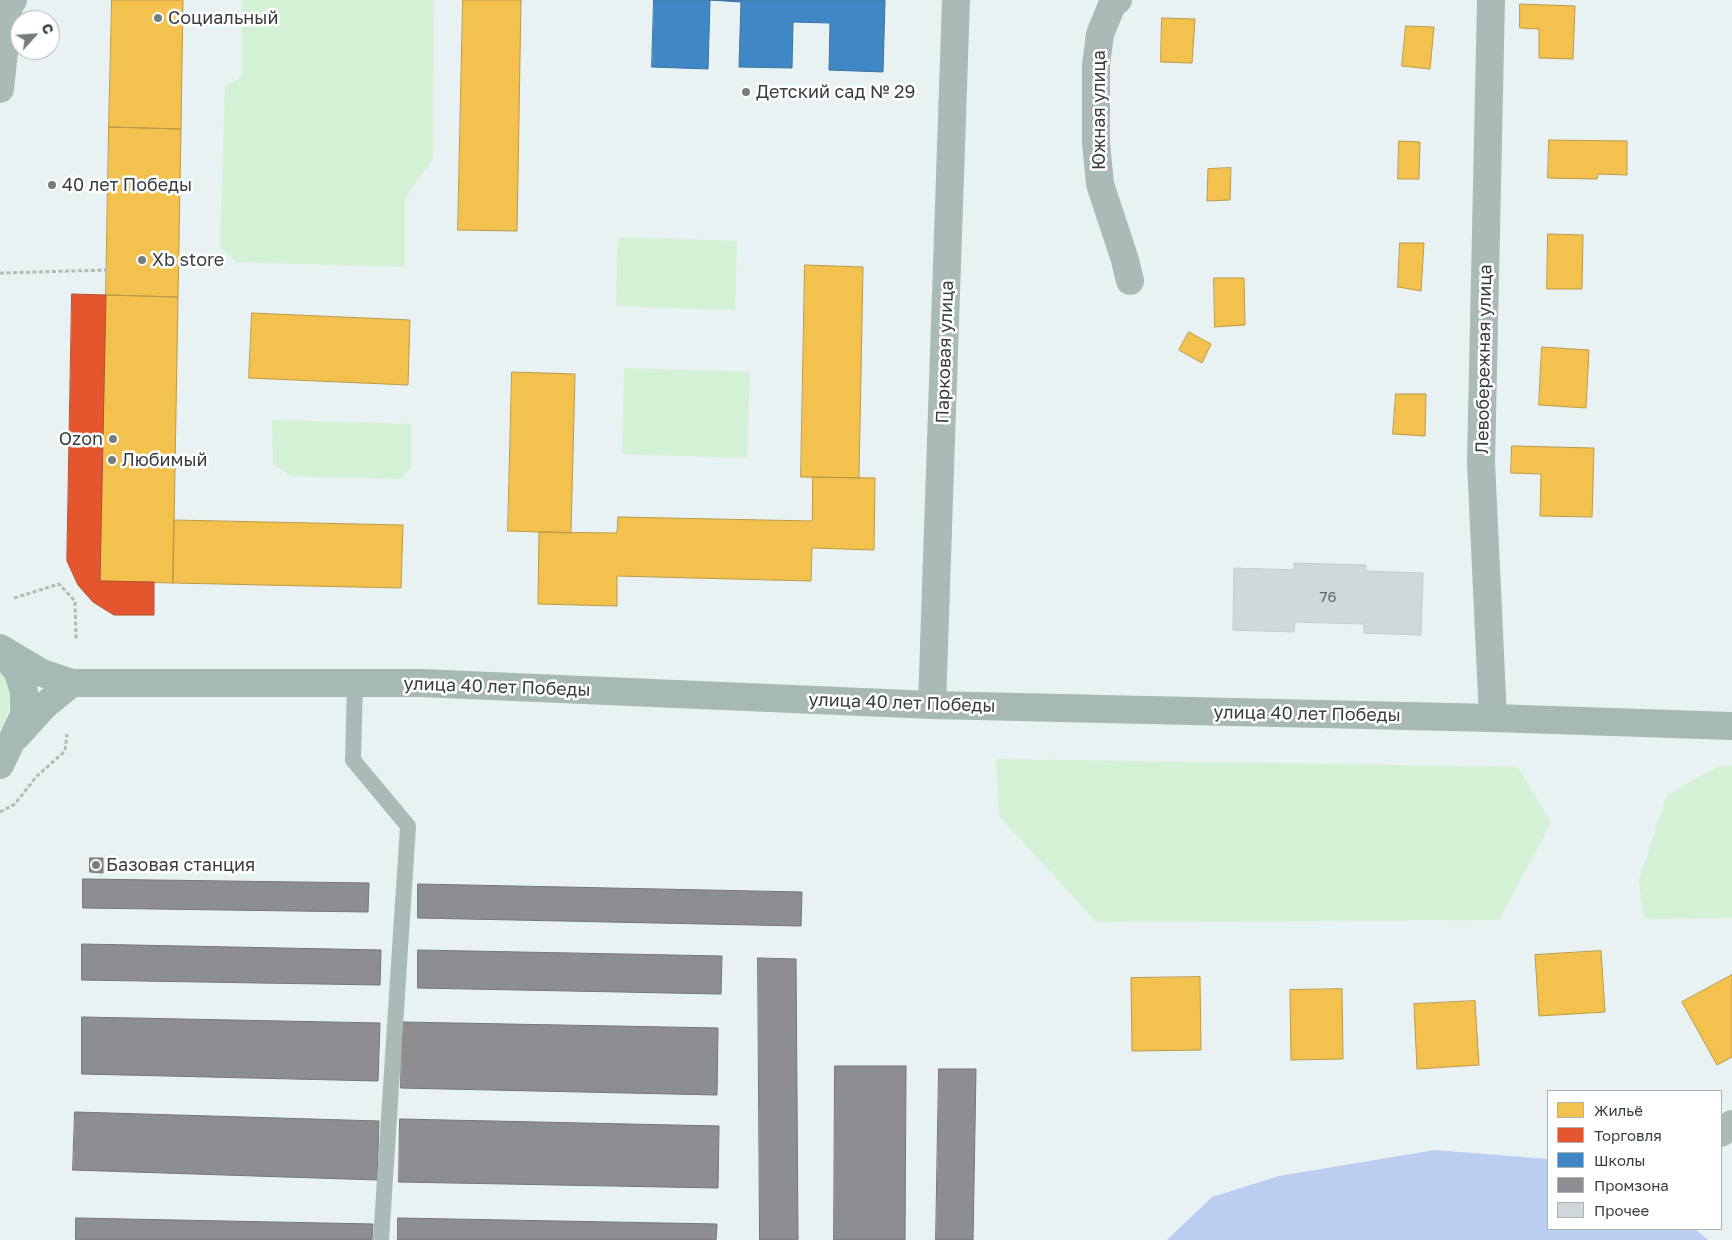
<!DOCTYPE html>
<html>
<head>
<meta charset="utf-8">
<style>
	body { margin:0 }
	#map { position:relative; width:1732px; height:1240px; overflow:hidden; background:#e8f2f2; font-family:"Golos Text",sans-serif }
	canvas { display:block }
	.legend { position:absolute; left:1547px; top:1090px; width:175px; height:140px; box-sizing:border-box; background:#fff; border:1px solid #afb2b2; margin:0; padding:6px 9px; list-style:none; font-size:15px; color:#383e3f }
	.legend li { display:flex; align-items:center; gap:10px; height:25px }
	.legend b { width:25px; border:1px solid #afb2b2 }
	.north { position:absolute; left:10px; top:10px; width:50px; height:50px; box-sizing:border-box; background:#fff; border:1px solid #afb2b2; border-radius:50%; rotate:64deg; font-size:14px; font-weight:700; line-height:20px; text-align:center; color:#383e3f }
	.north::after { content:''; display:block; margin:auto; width:18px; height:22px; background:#767d7e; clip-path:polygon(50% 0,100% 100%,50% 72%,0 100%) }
</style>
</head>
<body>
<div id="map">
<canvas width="1732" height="1240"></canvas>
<ul class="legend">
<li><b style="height:14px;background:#f2c14e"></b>Жильё</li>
<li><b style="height:14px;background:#e4572e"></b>Торговля</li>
<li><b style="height:14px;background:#3f88c5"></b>Школы</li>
<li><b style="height:14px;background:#8d8d92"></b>Промзона</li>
<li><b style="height:14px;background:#d1d8d9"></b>Прочее</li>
</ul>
<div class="north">С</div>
</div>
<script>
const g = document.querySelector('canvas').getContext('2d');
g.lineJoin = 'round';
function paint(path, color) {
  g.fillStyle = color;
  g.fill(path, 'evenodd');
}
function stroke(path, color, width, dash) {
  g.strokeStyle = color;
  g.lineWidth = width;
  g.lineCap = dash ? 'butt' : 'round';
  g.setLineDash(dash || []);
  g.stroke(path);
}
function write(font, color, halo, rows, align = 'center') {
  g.font = font + ' "Golos Text",sans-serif';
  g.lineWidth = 5;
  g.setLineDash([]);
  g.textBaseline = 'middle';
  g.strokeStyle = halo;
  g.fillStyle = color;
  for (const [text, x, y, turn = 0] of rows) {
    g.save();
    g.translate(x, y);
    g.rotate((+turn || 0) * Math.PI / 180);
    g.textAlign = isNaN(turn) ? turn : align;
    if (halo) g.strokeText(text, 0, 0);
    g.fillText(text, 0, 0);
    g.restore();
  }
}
const green = new Path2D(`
	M 242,0 L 434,0 L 433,159 L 405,198 L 405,267 L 236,262 L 220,247 L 225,87 L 242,76 Z
	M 618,237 L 737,241 L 735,310 L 616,306 Z
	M 624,368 L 750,372 L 747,458 L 622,454 Z
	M 272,420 L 411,424 L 411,468 L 401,479 L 291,476 L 273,464 Z
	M 0,672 C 15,689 11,713 0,731 Z
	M 996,759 L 1518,767 L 1551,823 L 1499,920 L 1096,922 L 999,816 Z
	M 1719,766 L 1732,766 L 1732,918 L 1644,919 L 1639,880 L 1667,795 Z`);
const water = new Path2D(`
	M 1435,1150 L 1548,1159 L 1548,1229 L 1695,1229 L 1708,1240 L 1167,1240 L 1212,1197 L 1279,1176 Z`);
const homes = new Path2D(`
	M 112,0 L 183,0 L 181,129 L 109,127 Z
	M 463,0 L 521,0 L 517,231 L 458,230 Z
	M 1520,4 L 1575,6 L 1573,59 L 1539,58 L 1539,29 L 1520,28 Z
	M 1162,18 L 1195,19 L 1192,63 L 1161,62 Z
	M 1406,26 L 1434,27 L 1430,69 L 1402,66 Z
	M 109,127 L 181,129 L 178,297 L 106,295 Z
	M 1549,140 L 1627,141 L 1627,175 L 1598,174 L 1597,179 L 1548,178 Z
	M 1399,141 L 1420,142 L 1419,179 L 1398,179 Z
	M 1231,168 L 1230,200 L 1207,201 L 1208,169 Z
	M 1548,234 L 1583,235 L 1582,289 L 1547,289 Z
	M 1400,243 L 1424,243 L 1421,291 L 1398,287 Z
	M 805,265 L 863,267 L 859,478 L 801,477 Z
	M 1214,278 L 1244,278 L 1245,325 L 1215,327 Z
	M 106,295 L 178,297 L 173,583 L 100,581 Z
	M 252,313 L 410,320 L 408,385 L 249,378 Z
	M 1189,332 L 1211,344 L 1202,363 L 1179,350 Z
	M 1542,347 L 1589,350 L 1586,408 L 1539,405 Z
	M 512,372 L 575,374 L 571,533 L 508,531 Z
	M 1396,394 L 1426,394 L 1425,436 L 1393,434 Z
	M 1512,446 L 1594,448 L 1592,517 L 1540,516 L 1541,474 L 1511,473 Z
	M 813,477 L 875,478 L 874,550 L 812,548 L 811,581 L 617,576 L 617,606 L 538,604 L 539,532 L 617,533 L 618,517 L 812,521 Z
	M 174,520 L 403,525 L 401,588 L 173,583 Z
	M 1601,951 L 1605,1012 L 1539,1016 L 1535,955 Z
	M 1732,975 L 1732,1057 L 1717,1065 L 1682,1002 Z
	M 1200,977 L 1201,1050 L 1132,1051 L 1131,978 Z
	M 1342,989 L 1343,1059 L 1291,1060 L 1290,990 Z
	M 1475,1001 L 1479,1065 L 1417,1069 L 1414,1004 Z`);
const shops = new Path2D(`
	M 72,294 L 106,295 L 100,581 L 154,582 L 154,615 L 114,615 L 93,602 L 78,585 L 67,561 Z`);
const schools = new Path2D(`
	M 654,0 L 885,0 L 883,72 L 829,70 L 830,23 L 793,22 L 792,68 L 739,67 L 741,2 L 710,0 L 708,69 L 652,67 Z`);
const industry = new Path2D(`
	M 90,858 L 103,858 L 103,873 L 90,872 Z
	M 83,879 L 369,883 L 368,912 L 83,908 Z
	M 418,884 L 802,892 L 801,926 L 418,918 Z
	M 82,944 L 381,950 L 380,985 L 82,980 Z
	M 418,950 L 722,956 L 721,994 L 418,988 Z
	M 758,958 L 796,959 L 798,1240 L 760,1240 Z
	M 82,1017 L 380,1023 L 378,1081 L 82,1074 Z
	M 402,1022 L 718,1028 L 717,1095 L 401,1088 Z
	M 835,1066 L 906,1066 L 905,1240 L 834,1240 Z
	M 939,1069 L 976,1069 L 973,1240 L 936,1240 Z
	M 75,1112 L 379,1121 L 377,1180 L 73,1170 Z
	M 400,1119 L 719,1126 L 718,1188 L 399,1182 Z
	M 76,1218 L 373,1224 L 372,1240 L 76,1240 Z
	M 398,1218 L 717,1224 L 716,1240 L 398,1240 Z`);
const building = new Path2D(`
	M 1294,563 L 1366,565 L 1366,571 L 1423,573 L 1421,635 L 1364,633 L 1364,624 L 1295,622 L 1294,632 L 1233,630 L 1234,568 L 1294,570 Z`);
const path = new Path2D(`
	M 0,273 L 107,270
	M 14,598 L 59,584 L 75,601 L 76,639
	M 0,812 L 15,804 L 36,777 L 65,751 L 67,734`);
const service = new Path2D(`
	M 355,683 L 353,760 L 408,826 L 381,1240`);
const minor = new Path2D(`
	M 1118,0 L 1112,5 L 1100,34 L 1096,65 L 1096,143 L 1100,184 L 1125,260 L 1130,281
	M 1491,0 L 1481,462 L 1493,718
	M 0,89 L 9,6 L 13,0
	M 932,705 L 956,0
	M 1721,1133 L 1732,1124`);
const secondary = new Path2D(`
	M 0,648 L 42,673 L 72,683 L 421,683 L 932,705 L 1493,718 L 1732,726
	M 17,736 L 44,706 L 72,683
	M 0,765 L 24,715 L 24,692 L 18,672 L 2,652`);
const markers = [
	[158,18,5,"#767d7e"],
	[746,92,5,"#767d7e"],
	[52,185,5,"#767d7e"],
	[142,260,5,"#767d7e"],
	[113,439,5,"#767d7e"],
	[112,460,5,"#767d7e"],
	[96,865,5,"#767d7e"]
];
const numberNames = [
	["76",1328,597]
];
const poiNames = [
	["Социальный",168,18],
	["Детский сад № 29",756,92],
	["40 лет Победы",62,185],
	["Xb store",152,260],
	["Ozon",103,439,"right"],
	["Любимый",122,460],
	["Базовая станция",106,865]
];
const streetNames = [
	["Южная улица",1099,110,-90],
	["Парковая улица",945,352,-88],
	["Левобережная улица",1484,359,-89],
	["улица 40 лет Победы",497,687,2],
	["улица 40 лет Победы",902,703,2],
	["улица 40 лет Победы",1307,714,1]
];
paint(green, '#d3f1d4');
paint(water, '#bacef2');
paint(homes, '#f2c14e');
stroke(homes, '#ba9a4a', 1);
paint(shops, '#e4572e');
stroke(shops, '#b05033', 1);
paint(schools, '#3f88c5');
stroke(schools, '#3d729d', 1);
paint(industry, '#8d8d92');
stroke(industry, '#747579', 1);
paint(building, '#d1d8d9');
stroke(building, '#c4cbcd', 1);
stroke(path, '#afbbb8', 3, [4, 2.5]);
stroke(service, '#aabbb6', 16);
stroke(minor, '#aabbb6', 28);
stroke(secondary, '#a7b9b5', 28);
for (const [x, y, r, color] of markers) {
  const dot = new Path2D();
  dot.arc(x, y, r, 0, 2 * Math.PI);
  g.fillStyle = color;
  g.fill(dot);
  stroke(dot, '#fff', 2);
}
write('15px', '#606667', null, numberNames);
write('18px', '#383e3f', '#fff', poiNames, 'left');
write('18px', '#383e3f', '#fff', streetNames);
</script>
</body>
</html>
